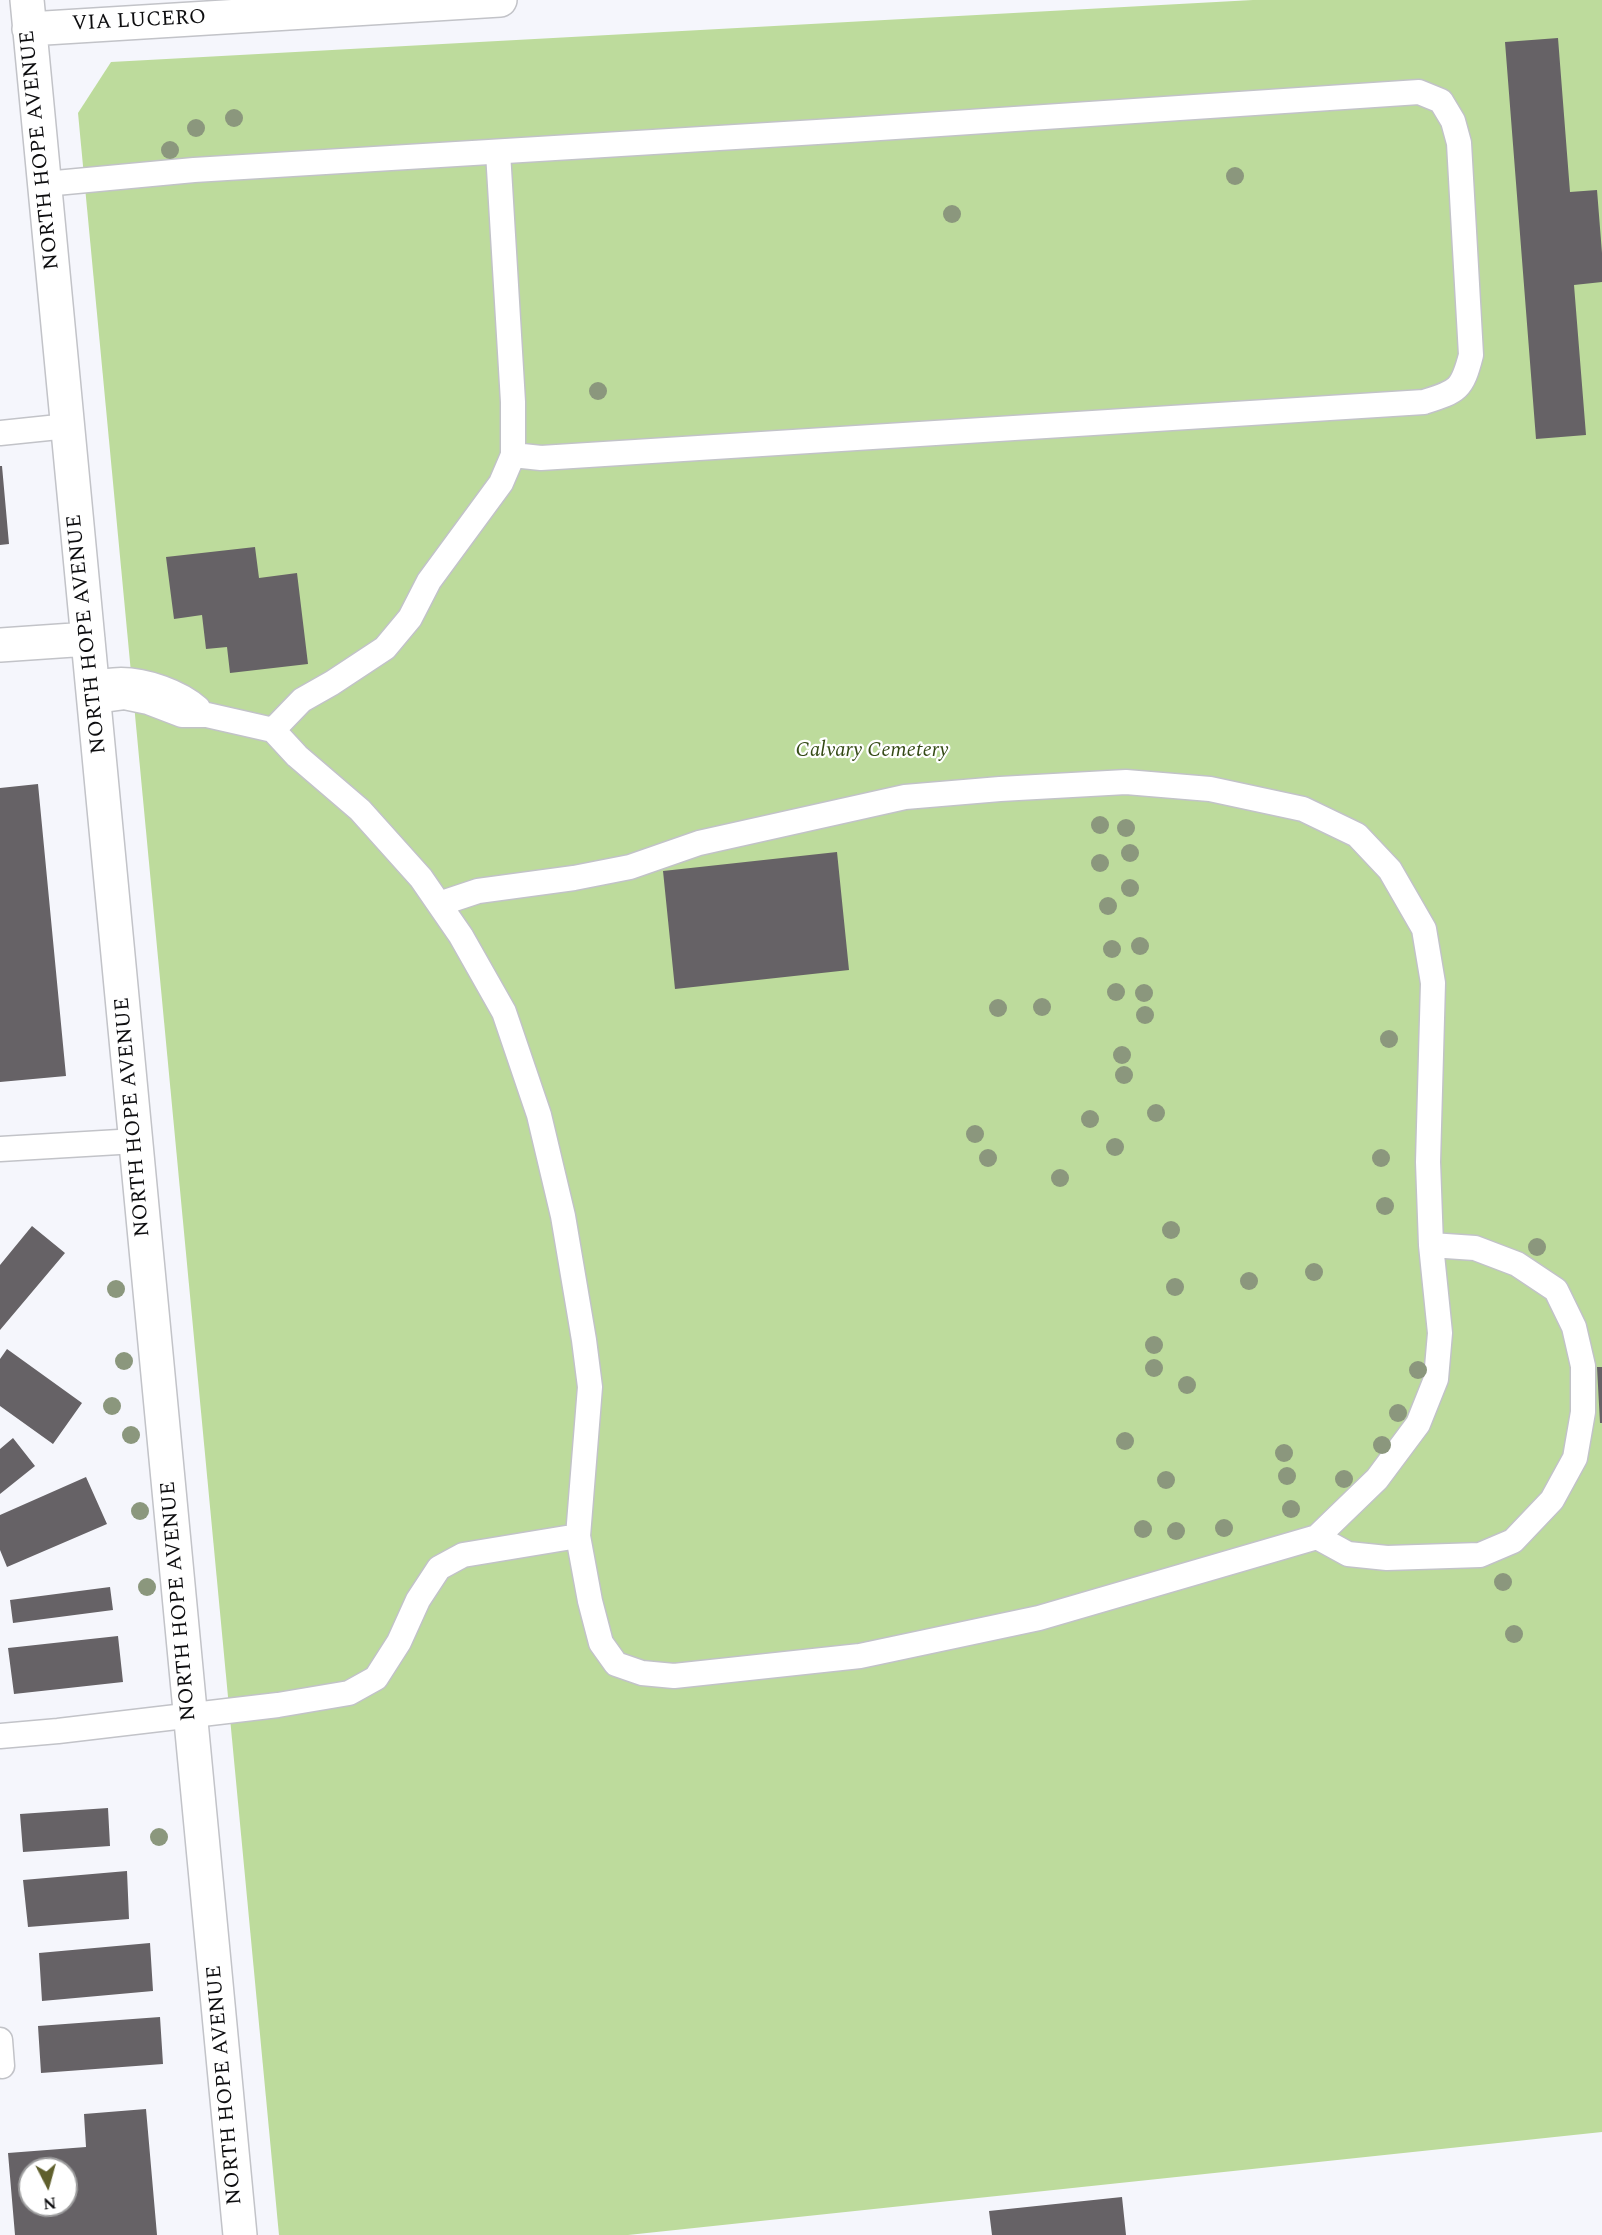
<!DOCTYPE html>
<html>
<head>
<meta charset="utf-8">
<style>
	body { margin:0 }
	#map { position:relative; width:1602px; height:2235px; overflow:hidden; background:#f5f6fc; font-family:Spectral,serif }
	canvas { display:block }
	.north { position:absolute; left:18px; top:2157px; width:60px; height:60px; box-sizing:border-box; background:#fff; border:2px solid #9e9e9f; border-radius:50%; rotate:174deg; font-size:16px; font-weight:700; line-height:24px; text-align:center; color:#0d0d0f }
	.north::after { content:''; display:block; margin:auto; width:21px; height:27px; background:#5f5f2c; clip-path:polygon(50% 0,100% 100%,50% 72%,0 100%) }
</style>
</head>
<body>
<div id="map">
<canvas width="1602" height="2235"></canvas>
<div class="north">N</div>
</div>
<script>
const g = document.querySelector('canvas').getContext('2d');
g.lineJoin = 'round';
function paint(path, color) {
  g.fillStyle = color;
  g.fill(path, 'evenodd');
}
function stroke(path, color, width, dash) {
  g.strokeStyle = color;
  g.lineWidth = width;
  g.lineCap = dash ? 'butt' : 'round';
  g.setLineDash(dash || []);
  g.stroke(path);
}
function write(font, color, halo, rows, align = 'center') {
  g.font = font + ' Spectral,serif';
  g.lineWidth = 4.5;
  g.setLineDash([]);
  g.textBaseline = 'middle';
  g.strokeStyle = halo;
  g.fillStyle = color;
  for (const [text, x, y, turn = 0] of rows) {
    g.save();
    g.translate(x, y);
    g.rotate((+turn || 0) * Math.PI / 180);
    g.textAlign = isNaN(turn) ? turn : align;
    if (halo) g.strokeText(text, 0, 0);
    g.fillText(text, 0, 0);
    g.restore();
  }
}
const green = new Path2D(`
	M 1253,0 L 1602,0 L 1602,2132 L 628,2235 L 279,2235 L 78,113 L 111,62 Z`);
const building = new Path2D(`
	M 1558,38 L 1570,192 L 1597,190 L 1602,253 L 1602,282 L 1574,285 L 1586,435 L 1536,439 L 1505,42 Z
	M 0,466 L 2,466 L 9,544 L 0,545 Z
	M 255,547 L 259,578 L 297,573 L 308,664 L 230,673 L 227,647 L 206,649 L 202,615 L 174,619 L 166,557 Z
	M 38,784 L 66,1076 L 0,1082 L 0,788 Z
	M 837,852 L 849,970 L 675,989 L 663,871 Z
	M 32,1226 L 65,1253 L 0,1330 L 0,1265 Z
	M 7,1349 L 82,1403 L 53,1444 L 0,1406 L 0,1359 Z
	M 1597,1367 L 1602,1367 L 1602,1423 L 1600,1423 Z
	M 13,1438 L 35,1466 L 0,1494 L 0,1449 Z
	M 86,1477 L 107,1524 L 7,1567 L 0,1550 L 0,1515 Z
	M 110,1587 L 113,1610 L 13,1623 L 10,1600 Z
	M 118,1636 L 123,1682 L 14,1694 L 8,1648 Z
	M 108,1808 L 110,1846 L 23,1852 L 20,1814 Z
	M 127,1871 L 129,1919 L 28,1927 L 23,1880 Z
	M 150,1943 L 153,1991 L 42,2001 L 39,1953 Z
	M 160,2017 L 163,2064 L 41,2073 L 38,2026 Z
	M 146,2109 L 157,2235 L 15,2235 L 8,2153 L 86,2147 L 84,2114 ZM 30,2169 L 66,2169 L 66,2205 L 30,2205 Z
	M 1122,2197 L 1126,2235 L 992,2235 L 989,2211 Z`);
const lane = new Path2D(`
	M 45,184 L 194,170 L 850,130 L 1419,92 L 1441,101 L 1453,121 L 1459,143 L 1471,355 C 1462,390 1458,391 1424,402 L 541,458 L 513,455
	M 0,433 L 68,426
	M 92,683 C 102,682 112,680 121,680 C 146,680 180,692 198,708
	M 94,701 L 124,697 L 148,702 L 182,715 L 207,715 L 273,730 L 297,756 L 360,810 L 421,878 L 461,936 L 504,1012 L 539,1115 L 563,1216 L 584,1340 L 590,1387 L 578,1536 L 590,1601 L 601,1643 L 616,1664 L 642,1673 L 674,1676 L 860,1656 L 1039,1618 L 1317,1537 L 1377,1479 L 1418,1424 L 1436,1379 L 1440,1333 L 1431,1245 L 1428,1162 L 1433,983 L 1424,929 L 1390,870 L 1357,835 L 1303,809 L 1210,789 L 1126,782 L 1000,789 L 905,797 L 699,843 L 630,867 L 574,878 L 478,891 L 439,904
	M 273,730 L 302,700 L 332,683 L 385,648 L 410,618 L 429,581 L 501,483 L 513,455 L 513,402 L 498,152
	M 0,1149 L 136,1141
	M 1317,1537 L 1348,1554 L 1387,1558 L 1480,1555 L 1513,1541 L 1552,1500 L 1575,1458 L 1583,1412 L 1583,1366 L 1574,1327 L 1556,1290 L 1517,1264 L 1475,1248 L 1431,1245
	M 0,1736 L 58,1731 L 278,1705 L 349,1693 L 376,1678 L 399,1642 L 418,1600 L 439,1568 L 463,1555 L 578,1536
	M 0,2040 L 2,2066`);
const street = new Path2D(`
	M 27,0 L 240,2235
	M 29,29 L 500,0
	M 0,645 L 88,639`);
const trees = [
	[234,118],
	[196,128],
	[170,150],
	[1235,176],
	[952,214],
	[598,391],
	[1100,825],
	[1126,828],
	[1130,853],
	[1100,863],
	[1130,888],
	[1108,906],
	[1140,946],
	[1112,949],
	[1116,992],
	[1144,993],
	[1042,1007],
	[998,1008],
	[1145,1015],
	[1389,1039],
	[1122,1055],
	[1124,1075],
	[1156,1113],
	[1090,1119],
	[975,1134],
	[1115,1147],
	[988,1158],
	[1381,1158],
	[1060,1178],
	[1385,1206],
	[1171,1230],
	[1537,1247],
	[1314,1272],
	[1249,1281],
	[1175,1287],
	[116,1289],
	[1154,1345],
	[124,1361],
	[1154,1368],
	[1418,1370],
	[1187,1385],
	[112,1406],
	[1398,1413],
	[131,1435],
	[1125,1441],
	[1382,1445],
	[1284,1453],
	[1287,1476],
	[1344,1479],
	[1166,1480],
	[1291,1509],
	[140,1511],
	[1224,1528],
	[1143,1529],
	[1176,1531],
	[1503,1582],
	[147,1587],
	[1514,1634],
	[159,1837]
];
const streetNames = [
	["VIA LUCERO",139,22,-3],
	["NORTH HOPE AVENUE",41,150,-96],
	["NORTH HOPE AVENUE",88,634,-96],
	["NORTH HOPE AVENUE",134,1117,-95],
	["NORTH HOPE AVENUE",180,1601,-95],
	["NORTH HOPE AVENUE",226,2085,-95]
];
const parkNames = [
	["Calvary Cemetery",872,752]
];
paint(green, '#bddb9c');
paint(building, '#666266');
stroke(lane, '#c2c3c8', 27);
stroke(street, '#c2c3c8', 36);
stroke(lane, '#fff', 24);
stroke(street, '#fff', 33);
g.fillStyle = '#8b977d';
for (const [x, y] of trees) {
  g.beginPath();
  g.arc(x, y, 9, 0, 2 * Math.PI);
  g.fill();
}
write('21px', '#0d0d0f', '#fff', streetNames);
write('italic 21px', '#344a15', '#fff', parkNames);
</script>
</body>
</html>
